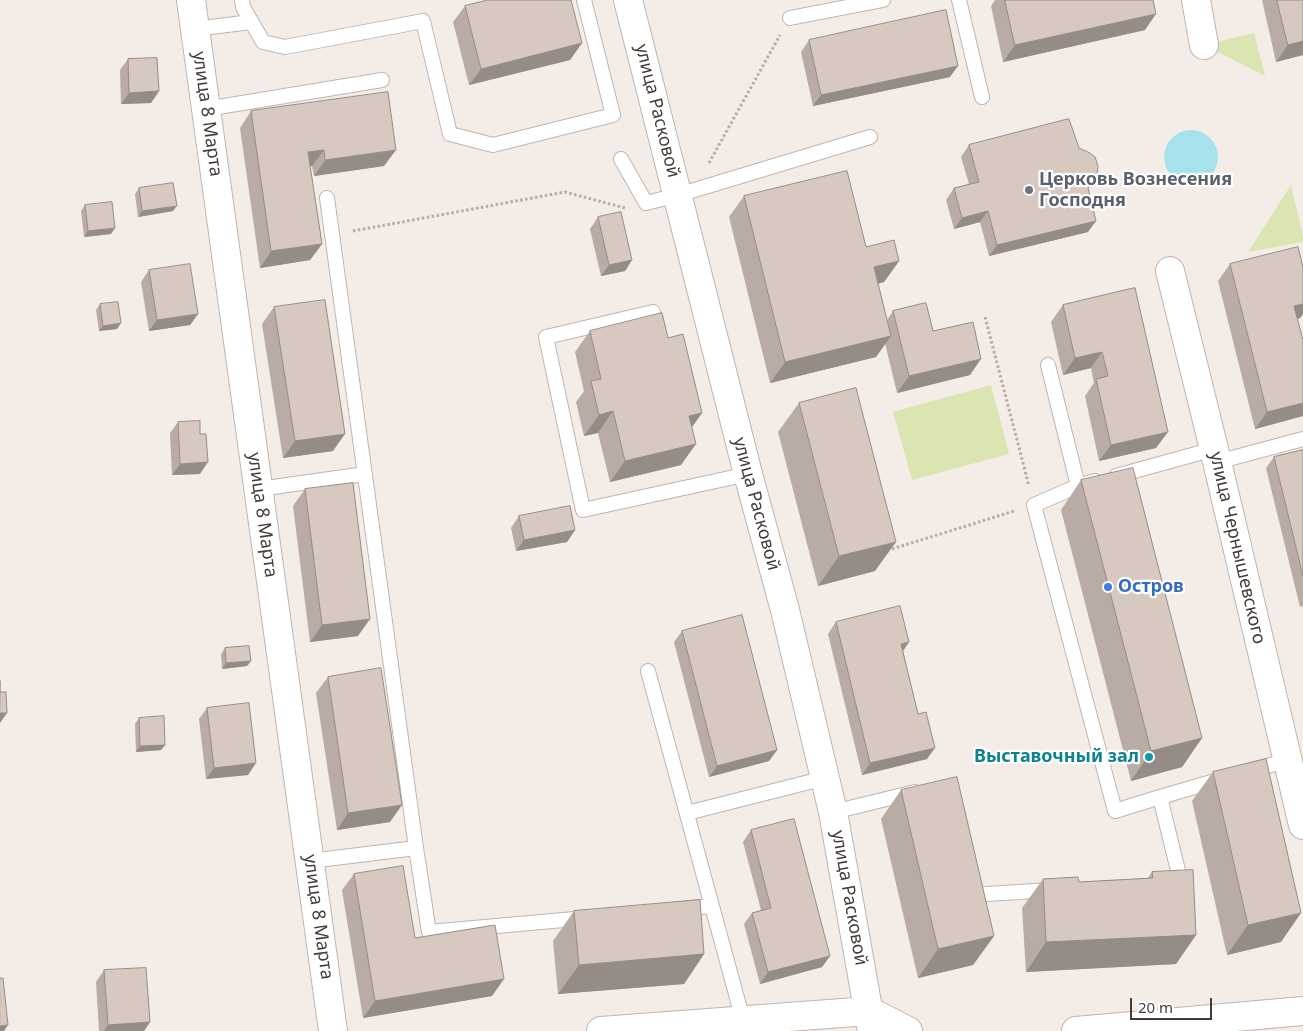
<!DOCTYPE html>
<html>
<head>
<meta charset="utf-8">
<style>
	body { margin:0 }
	#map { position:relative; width:1303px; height:1031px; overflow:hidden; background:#f3ece7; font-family:"Noto Sans",sans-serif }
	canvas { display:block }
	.scale { position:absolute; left:1130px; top:998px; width:82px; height:22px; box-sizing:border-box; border:2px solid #453c37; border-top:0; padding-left:6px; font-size:15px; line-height:18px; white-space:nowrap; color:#453c37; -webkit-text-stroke:4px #fff; paint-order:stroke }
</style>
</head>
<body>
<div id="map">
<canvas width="1303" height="1031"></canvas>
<div class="scale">20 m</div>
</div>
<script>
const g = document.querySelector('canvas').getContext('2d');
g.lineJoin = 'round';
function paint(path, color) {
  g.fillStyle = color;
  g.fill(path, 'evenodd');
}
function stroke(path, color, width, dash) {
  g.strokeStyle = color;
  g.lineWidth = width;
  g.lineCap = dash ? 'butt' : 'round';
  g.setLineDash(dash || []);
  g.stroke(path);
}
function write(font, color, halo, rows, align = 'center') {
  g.font = font + ' "Noto Sans",sans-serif';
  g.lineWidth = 4.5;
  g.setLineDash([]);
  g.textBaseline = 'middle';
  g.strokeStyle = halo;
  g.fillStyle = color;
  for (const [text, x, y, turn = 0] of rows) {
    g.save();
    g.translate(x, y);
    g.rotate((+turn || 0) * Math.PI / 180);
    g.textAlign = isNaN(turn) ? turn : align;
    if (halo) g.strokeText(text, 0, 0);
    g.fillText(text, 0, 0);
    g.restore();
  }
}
const green = new Path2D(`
	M 1254,33 L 1265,76 L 1204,45 Z
	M 1291,185 L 1303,236 L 1303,242 L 1248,252 Z
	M 991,385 L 1009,454 L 912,480 L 893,412 Z`);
const water = new Path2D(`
	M1164 157a27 27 0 1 1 54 0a27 27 0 1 1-54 0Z`);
const path = new Path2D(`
	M 709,163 L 780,35
	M 353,231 L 565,192 L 625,208
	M 985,317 L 1029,486
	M 892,549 L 1014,511`);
const service = new Path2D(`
	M 242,0 L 243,7 L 263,42 L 285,47 L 423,21 L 450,134 L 493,145 L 613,115 L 584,0
	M 959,0 L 982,97
	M 790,18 L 883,0
	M 195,29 L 251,22
	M 206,109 L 382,80
	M 621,159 L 646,203 L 678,195 L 870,137
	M 327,198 L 416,848 L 429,932 L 586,918
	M 653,312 L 546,337 L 583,510 L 748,474
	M 1048,365 L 1078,486
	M 1217,462 L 1303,439
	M 1116,476 L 1214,449
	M 1095,481 L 1078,486 L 1034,505 L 1115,811 L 1160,797
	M 259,489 L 365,474
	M 648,671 L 743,1020
	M 1250,771 L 1288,760
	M 833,812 L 915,792
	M 687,813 L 825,778
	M 310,861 L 416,848
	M 1175,883 L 1181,883 L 1160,797 L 1222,779
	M 969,890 L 971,895 L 1051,890
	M 682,909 L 712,906`);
const minor = new Path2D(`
	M 191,0 L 333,1031
	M 628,0 L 748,474 L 785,610 L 833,812 L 872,1031
	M 1196,0 L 1204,45
	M 1170,271 L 1214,449 L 1303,825
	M 601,1031 L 869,1011 L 908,1031
	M 1076,1031 L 1303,1011`);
const wall = new Path2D(`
	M 995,0 L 1153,0 L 1145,30 L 1003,62 L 991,6 Z
	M 1262,0 L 1303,0 L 1303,55 L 1276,62 Z
	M 465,6 L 582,43 L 570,60 L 469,85 L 453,22 Z
	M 809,40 L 950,77 L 813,106 L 801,52 Z
	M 128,59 L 159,91 L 151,103 L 121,104 L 120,70 Z
	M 251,111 L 384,166 L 314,176 L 312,166 L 310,167 L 322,244 L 310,260 L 260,268 L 240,128 Z
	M 969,145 L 1089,190 L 1088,232 L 989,256 L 980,222 L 954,229 L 946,200 L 954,188 L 969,184 L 961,157 Z
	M 139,188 L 173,211 L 138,217 L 135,194 Z
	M 744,196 L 899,261 L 884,282 L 878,284 L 887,320 L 893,311 L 933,331 L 970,375 L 897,393 L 885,343 L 876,357 L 770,383 L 729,217 Z
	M 85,205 L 111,234 L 84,237 L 81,211 Z
	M 598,217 L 632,260 L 625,271 L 601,276 L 590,229 Z
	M 1230,264 L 1303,267 L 1303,314 L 1300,318 L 1298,319 L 1303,416 L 1255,429 L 1218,281 Z
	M 149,270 L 198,314 L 190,325 L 149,331 L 141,282 Z
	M 1135,288 L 1156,448 L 1099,461 L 1085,396 L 1094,383 L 1091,368 L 1063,375 L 1051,322 L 1063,305 Z
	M 100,304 L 117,329 L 99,331 L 96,310 Z
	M 274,307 L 333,451 L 283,458 L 262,324 Z
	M 590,331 L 668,338 L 702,413 L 692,427 L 681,465 L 610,482 L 598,433 L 584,436 L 576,402 L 584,391 L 575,352 Z
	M 799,403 L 875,571 L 818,586 L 778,432 Z
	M 178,422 L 200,434 L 200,474 L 172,475 L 170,433 Z
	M 1303,450 L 1303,606 L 1300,607 L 1266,468 L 1274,457 Z
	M 1081,480 L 1202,738 L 1182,767 L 1131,781 L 1061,510 Z
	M 305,489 L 358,636 L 310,642 L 293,506 Z
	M 519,516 L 575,530 L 567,542 L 516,551 L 511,528 Z
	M 836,622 L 903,651 L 927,759 L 862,775 L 828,634 Z
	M 682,631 L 777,750 L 769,761 L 709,777 L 674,642 Z
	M 225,648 L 251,661 L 247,666 L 222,669 L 221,654 Z
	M 328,677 L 390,822 L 337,830 L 316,693 Z
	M 207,708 L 248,775 L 206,779 L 199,719 Z
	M 139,718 L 165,745 L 161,750 L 136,752 L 135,724 Z
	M 1213,772 L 1281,942 L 1227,955 L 1192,801 Z
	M 901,790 L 994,936 L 973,965 L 918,978 L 881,819 Z
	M 751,830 L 830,956 L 822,967 L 760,984 L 744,924 L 752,913 L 761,910 L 743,842 Z
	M 1152,872 L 1196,935 L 1176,964 L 1026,972 L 1022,908 L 1043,879 L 1079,882 L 1148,878 Z
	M 354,874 L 415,938 L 492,996 L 363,1018 L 342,890 Z
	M 574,911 L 704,954 L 684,984 L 558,994 L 553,941 Z
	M 104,970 L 150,1022 L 144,1031 L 99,1031 L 96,982 Z`);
const shadedWall = new Path2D(`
	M 1156,14 L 1145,30 L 1003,62 L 1015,45 Z
	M 1303,41 L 1303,55 L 1276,62 L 1288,45 Z
	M 582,43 L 570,60 L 469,85 L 481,69 Z
	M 958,66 L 950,77 L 813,106 L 821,95 Z
	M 159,91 L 151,103 L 121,104 L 129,93 Z
	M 324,150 L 312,166 L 297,169 L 308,152 Z
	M 396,150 L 384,166 L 314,176 L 325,160 Z
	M 177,206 L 173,211 L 138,217 L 142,211 Z
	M 988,211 L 980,222 L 954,229 L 962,218 Z
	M 1096,221 L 1088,232 L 989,256 L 997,245 Z
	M 115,228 L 111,234 L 84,237 L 88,231 Z
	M 322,244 L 310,260 L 260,268 L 271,251 Z
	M 632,260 L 625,271 L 601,276 L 609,265 Z
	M 899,261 L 884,282 L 859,288 L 874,267 Z
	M 1303,304 L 1303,314 L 1300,318 L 1283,323 L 1294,306 Z
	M 198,314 L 190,325 L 149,331 L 157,320 Z
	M 121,323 L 117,329 L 99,331 L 103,326 Z
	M 891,336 L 876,357 L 770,383 L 785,362 Z
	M 1102,352 L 1091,368 L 1063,375 L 1075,358 Z
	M 981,359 L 970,375 L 897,393 L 909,376 Z
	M 1303,403 L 1303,416 L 1255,429 L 1267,412 Z
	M 613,411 L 598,433 L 584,436 L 599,415 Z
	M 702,413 L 687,434 L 689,416 Z
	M 1168,432 L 1156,448 L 1099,461 L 1111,445 Z
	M 345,434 L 333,451 L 283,458 L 295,441 Z
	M 696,444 L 681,465 L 610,482 L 625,461 Z
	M 208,462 L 200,474 L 172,475 L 180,464 Z
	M 575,530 L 567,542 L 516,551 L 524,540 Z
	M 896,542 L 875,571 L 818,586 L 839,556 Z
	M 370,619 L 358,636 L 310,642 L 322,625 Z
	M 909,642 L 901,654 L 901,644 Z
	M 251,661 L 247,666 L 222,669 L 226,663 Z
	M 0,713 L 7,713 L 0,723 Z
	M 1202,738 L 1182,767 L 1131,781 L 1151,751 Z
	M 165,745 L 161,750 L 136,752 L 140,746 Z
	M 935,748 L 927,759 L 862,775 L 870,763 Z
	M 777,750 L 769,761 L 709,777 L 717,766 Z
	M 256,763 L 248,775 L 206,779 L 214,768 Z
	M 402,805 L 390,822 L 337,830 L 348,813 Z
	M 1301,913 L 1281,942 L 1227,955 L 1248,925 Z
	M 1196,935 L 1176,964 L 1026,972 L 1046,942 Z
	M 994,936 L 973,965 L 918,978 L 938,949 Z
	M 704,954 L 684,984 L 558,994 L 579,965 Z
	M 830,956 L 822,967 L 760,984 L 768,972 Z
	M 504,979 L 492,996 L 363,1018 L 375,1001 Z
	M 150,1022 L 144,1031 L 104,1031 L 108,1025 Z
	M 8,1025 L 4,1031 L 0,1031 L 0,1026 Z`);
const building = new Path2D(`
	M 488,0 L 571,0 L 582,43 L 481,69 L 465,6 Z
	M 1005,0 L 1153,0 L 1156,14 L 1015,45 Z
	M 1277,0 L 1303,0 L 1303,41 L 1288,45 Z
	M 946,10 L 958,66 L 821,95 L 809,40 Z
	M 157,58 L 159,91 L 129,93 L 128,59 Z
	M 388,92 L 396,150 L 325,160 L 324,150 L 308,152 L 322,244 L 271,251 L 251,111 Z
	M 1069,119 L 1079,148 L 1090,153 L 1095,157 L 1098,166 L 1097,175 L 1094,183 L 1088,188 L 1096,221 L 997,245 L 988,211 L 962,218 L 954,188 L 979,182 L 969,145 Z
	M 847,171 L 866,247 L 894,240 L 899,261 L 874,267 L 891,336 L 785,362 L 744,196 Z
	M 173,183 L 177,206 L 142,211 L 139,188 Z
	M 112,202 L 115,228 L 88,231 L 85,205 Z
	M 621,212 L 632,260 L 609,265 L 598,217 Z
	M 1298,247 L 1303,267 L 1303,304 L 1294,306 L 1303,340 L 1303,403 L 1267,412 L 1230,264 Z
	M 190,264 L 198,314 L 157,320 L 149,270 Z
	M 1135,288 L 1168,432 L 1111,445 L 1096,379 L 1108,376 L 1102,352 L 1075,358 L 1063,305 Z
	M 325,300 L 345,434 L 295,441 L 274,307 Z
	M 118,302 L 121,323 L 103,326 L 100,304 Z
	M 926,303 L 933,331 L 973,322 L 981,359 L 909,376 L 893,311 Z
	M 662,313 L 668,338 L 683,334 L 702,413 L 689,416 L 696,444 L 625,461 L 613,411 L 599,415 L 591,381 L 601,379 L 590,331 Z
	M 856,388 L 896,542 L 839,556 L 799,403 Z
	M 200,421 L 200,434 L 206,434 L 208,462 L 180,464 L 178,422 Z
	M 1303,450 L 1303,576 L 1274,457 Z
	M 1133,468 L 1202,738 L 1151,751 L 1081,480 Z
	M 353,483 L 370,619 L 322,625 L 305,489 Z
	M 570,506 L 575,530 L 524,540 L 519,516 Z
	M 900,606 L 909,642 L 901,644 L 918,714 L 926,712 L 935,748 L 870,763 L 836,622 Z
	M 742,615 L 777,750 L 717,766 L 682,631 Z
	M 249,646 L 251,661 L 226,663 L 225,648 Z
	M 381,668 L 402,805 L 348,813 L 328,677 Z
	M 0,681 L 0,692 L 6,692 L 7,713 L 0,713 L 1,718 L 0,718 Z
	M 249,703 L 256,763 L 214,768 L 207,708 Z
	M 164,716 L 165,745 L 140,746 L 139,718 Z
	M 1266,759 L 1301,913 L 1248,925 L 1213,772 Z
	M 957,777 L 994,936 L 938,949 L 901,790 Z
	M 794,819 L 830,956 L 768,972 L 752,913 L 771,908 L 751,830 Z
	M 403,866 L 415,938 L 495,925 L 504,979 L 375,1001 L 354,874 Z
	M 1193,870 L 1196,935 L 1046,942 L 1043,879 L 1078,877 L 1079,882 L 1153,878 L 1152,872 Z
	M 700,900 L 704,954 L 579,965 L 574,911 Z
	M 146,968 L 150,1022 L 108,1025 L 104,970 Z
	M 0,978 L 3,978 L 8,1025 L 0,1026 Z`);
const markers = [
	[1029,190,5,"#6b7280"],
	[1108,587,5,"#3f7fe0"],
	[1149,757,5,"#0f9aa8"]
];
const streetNames = [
	["улица Расковой",657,111,76],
	["улица 8 Марта",207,114,82],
	["улица Расковой",756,504,75],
	["улица 8 Марта",262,515,82],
	["улица Чернышевского",1237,548,77],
	["улица Расковой",849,898,80],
	["улица 8 Марта",318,917,82]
];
const worshipNames = [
	["Церковь Вознесения",1039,180],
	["Господня",1039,201]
];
const shopNames = [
	["Остров",1118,587]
];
const cultureNames = [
	["Выставочный зал",1139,757]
];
paint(green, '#dbe5b2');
paint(water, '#a7e2ec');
stroke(service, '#c1b5ad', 16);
stroke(minor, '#c1b5ad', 30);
stroke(path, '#beaa9d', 3, [2.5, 2.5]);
stroke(service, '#fff', 14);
stroke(minor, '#fff', 28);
paint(wall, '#b9aca5');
paint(shadedWall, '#968c86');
paint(building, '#d7c8c0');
stroke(building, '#968c86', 1);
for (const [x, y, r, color] of markers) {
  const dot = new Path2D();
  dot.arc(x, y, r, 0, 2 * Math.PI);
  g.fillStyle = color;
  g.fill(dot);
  stroke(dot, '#fff', 2);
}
write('18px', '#453c37', '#fff', streetNames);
write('bold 18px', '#5b616d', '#fff', worshipNames, 'left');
write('bold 18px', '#366cbe', '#fff', shopNames, 'left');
write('bold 18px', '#0d838f', '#fff', cultureNames, 'right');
</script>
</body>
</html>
